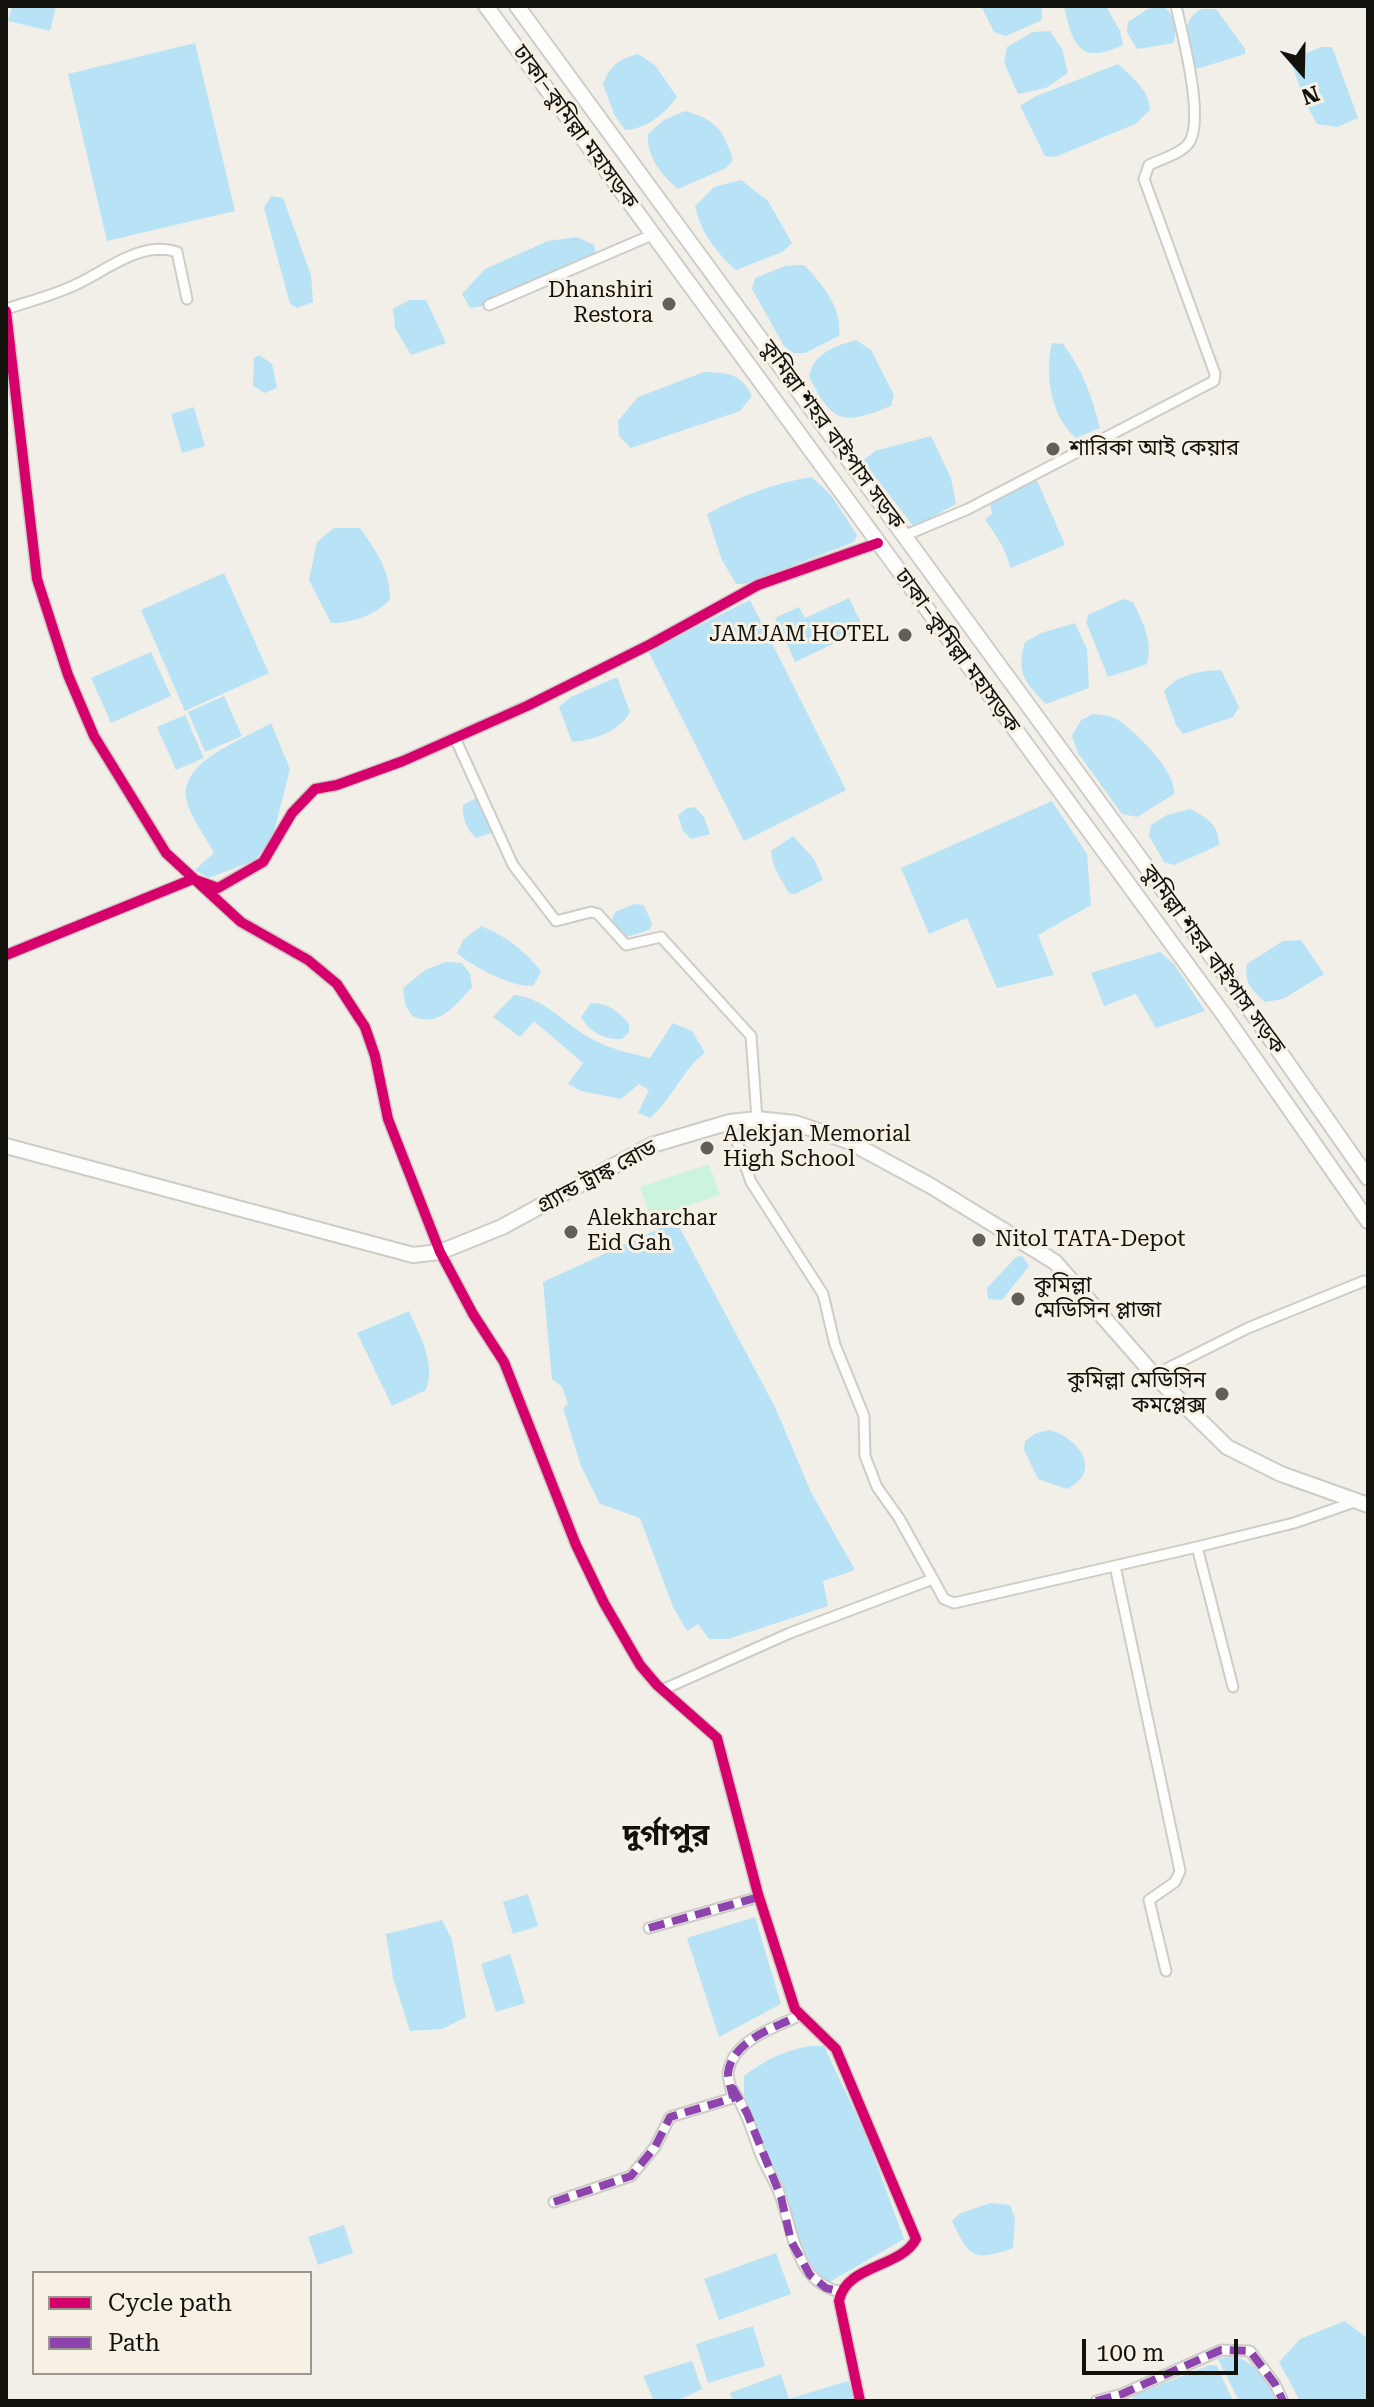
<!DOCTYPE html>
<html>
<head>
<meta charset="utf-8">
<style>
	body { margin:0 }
	#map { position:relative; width:1374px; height:2407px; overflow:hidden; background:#f2efe8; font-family:"Roboto Serif",serif }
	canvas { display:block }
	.frame { position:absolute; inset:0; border:8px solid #13110c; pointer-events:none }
	.legend { position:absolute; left:32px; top:2271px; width:280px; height:104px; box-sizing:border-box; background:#f6f1e4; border:2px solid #9b978e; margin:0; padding:10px 14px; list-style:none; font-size:24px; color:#13110c }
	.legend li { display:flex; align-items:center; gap:16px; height:40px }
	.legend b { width:40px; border:2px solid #9b978e }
	.north { position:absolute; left:1262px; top:32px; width:80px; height:80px; -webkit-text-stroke:6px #f6f1e4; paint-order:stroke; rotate:160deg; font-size:22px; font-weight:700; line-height:32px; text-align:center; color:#13110c }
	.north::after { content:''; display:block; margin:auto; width:28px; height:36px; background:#13110c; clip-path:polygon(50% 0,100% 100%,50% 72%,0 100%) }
	.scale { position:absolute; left:1082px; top:2339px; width:156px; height:36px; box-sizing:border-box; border:4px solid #13110c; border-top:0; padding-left:10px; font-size:24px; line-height:28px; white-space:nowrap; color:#13110c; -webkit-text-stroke:6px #f6f1e4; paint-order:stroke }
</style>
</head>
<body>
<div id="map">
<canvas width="1374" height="2407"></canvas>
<div class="frame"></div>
<ul class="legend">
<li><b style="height:10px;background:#d6006c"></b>Cycle path</li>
<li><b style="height:10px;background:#8e44ad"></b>Path</li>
</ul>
<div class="north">N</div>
<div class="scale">100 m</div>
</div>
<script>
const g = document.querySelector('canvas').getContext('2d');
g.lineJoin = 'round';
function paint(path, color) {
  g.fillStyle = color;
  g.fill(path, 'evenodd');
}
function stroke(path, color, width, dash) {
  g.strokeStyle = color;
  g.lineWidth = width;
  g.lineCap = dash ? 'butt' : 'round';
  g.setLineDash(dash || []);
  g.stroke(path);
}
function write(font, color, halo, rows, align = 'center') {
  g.font = font + ' "Roboto Serif","Noto Sans Bengali",serif';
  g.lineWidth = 6;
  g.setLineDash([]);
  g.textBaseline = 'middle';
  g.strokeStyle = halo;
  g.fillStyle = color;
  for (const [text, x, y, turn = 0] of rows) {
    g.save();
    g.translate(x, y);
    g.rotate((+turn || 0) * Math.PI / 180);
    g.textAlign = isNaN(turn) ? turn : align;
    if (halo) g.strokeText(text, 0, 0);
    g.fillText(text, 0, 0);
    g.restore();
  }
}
const green = new Path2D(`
	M 709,1164 L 720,1195 L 651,1218 L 640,1187 Z`);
const water = new Path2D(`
	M 12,6 L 56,6 L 50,31 L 8,21 Z
	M 981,6 L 1042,6 L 1042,20 L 1006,36 L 994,32 Z
	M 1064,6 L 1106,6 L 1120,31 L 1123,45 C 1079,65 1073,46 1064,6 Z
	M 1163,6 C 1176,17 1177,27 1174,43 L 1137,49 L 1127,32 L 1128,22 L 1148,9 Z
	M 1202,9 L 1216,9 L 1245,49 L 1245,54 L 1197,69 C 1187,49 1177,20 1202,9 Z
	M 1050,31 L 1062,49 L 1068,73 L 1046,88 L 1018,94 L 1004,62 L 1007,47 L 1033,32 Z
	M 195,43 L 235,211 L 107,241 L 68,74 Z
	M 1321,47 L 1332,47 L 1358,118 L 1337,127 L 1317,124 L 1305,102 L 1292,65 L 1295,58 Z
	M 638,54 L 655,65 L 677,97 C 665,113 646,130 625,130 L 615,116 L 603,85 C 609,66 619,59 638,54 Z
	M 1118,64 C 1131,76 1150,91 1150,110 L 1135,124 L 1055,157 L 1045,156 L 1020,106 L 1034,97 Z
	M 685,111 C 716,120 723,129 733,160 L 726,168 L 678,189 C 661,174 647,158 648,134 L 664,120 Z
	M 741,180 L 768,201 L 792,243 L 782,252 L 736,270 C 715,251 702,234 695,206 L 714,187 Z
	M 271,196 L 283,198 L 311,275 L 313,302 L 297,308 L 290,304 L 264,208 Z
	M 577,237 L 594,245 L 596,255 L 483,306 L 470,308 L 462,294 L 485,269 L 548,241 Z
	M 804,265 C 822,284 843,308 839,336 L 805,353 L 793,353 L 784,346 L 752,289 L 755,278 L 785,266 Z
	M 409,300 L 426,300 L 446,343 L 411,355 L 395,328 L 393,309 Z
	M 856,340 L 871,350 L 894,395 L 891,406 C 843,425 833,425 809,376 C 815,352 835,346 856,340 Z
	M 1052,343 L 1063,344 C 1083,370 1092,397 1100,428 L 1076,438 C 1051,418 1044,372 1052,343 Z
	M 259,355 L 272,364 L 277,388 L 265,393 L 253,386 L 254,358 Z
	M 704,372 C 728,373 741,373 752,396 L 740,411 L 631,448 L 619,436 L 618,421 L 638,397 Z
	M 194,407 L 205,446 L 182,453 L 171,414 Z
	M 931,436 L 951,478 L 956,504 L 914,527 L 863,461 L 875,451 Z
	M 812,477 L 831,495 L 857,535 L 854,542 L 745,584 L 736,584 L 721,558 L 707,514 C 741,496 774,483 812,477 Z
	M 1036,478 L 1065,545 L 1011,568 L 1003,547 L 985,519 L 992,514 L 990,504 Z
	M 334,528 L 360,528 C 377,552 390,570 390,600 C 375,615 353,623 331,623 L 309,580 L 317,542 Z
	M 224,573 L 269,673 L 185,711 L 141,610 Z
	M 849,598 L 864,629 L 795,662 L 775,618 L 799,607 L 805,618 Z
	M 1123,599 L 1133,602 C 1143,622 1153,641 1147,664 L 1108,677 L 1086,622 L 1088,615 Z
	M 750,600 L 846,790 L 744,841 L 648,651 Z
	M 1075,623 L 1087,649 L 1089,688 L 1046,704 C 1024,682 1016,672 1025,642 L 1041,633 Z
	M 151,652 L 171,696 L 111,723 L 91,678 Z
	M 1221,670 L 1239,707 L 1233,717 L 1183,734 L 1176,725 L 1164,691 C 1179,674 1199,671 1221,670 Z
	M 617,677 L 630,712 C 619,732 594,740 572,742 L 559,707 L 571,697 Z
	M 224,696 L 242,736 L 205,752 L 188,712 Z
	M 1093,714 C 1100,715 1111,715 1118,720 C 1135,731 1178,773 1174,794 L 1137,817 L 1122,814 L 1078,753 L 1072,736 L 1081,720 Z
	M 185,715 L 204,758 L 176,770 L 157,727 Z
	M 271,723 L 290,769 L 273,836 L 255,860 L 209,878 L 195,870 L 214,853 C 206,837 188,814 186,797 C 182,759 246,739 271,723 Z
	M 478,797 L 494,832 L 476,838 C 466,828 462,818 463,805 Z
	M 1052,801 L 1087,854 L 1091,905 L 1038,935 L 1054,975 L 997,988 L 967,918 L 929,934 L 901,868 Z
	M 695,807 L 704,817 L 710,834 L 691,839 L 683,831 L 678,815 L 687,808 Z
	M 1190,809 C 1207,818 1219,824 1219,845 L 1174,865 L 1164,862 L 1149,836 L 1151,825 L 1167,815 Z
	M 793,836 L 814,859 L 823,880 L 795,894 L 789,893 C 781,879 772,867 771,851 Z
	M 634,904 L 644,905 L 652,924 L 649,930 L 630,936 L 622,935 L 612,919 L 615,912 Z
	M 481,926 C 506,936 524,950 541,971 L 534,985 C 518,991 468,964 457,953 L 463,940 Z
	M 1301,940 L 1324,974 L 1283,999 L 1265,1002 C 1251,990 1244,982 1247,964 L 1283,941 Z
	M 1160,952 L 1174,964 L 1205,1011 L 1156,1028 L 1136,994 L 1104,1006 L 1091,973 Z
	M 446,962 L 462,963 L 470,974 L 472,987 C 455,1006 439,1028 412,1016 L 405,1004 L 403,988 L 425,970 Z
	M 514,995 C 545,998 563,1023 590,1038 C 609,1049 629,1053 650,1058 L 673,1023 L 692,1031 L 705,1053 C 686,1065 672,1099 650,1118 L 638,1113 L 649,1090 L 639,1084 L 621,1099 L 581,1091 L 568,1084 L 583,1063 L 534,1021 L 520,1037 L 493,1017 Z
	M 591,1003 C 609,1003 618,1011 629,1024 L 629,1032 L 622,1039 C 603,1040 590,1032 581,1017 Z
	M 676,1221 L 775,1407 L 811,1492 L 855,1570 L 823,1581 L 828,1606 L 728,1639 L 709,1639 L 698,1624 L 687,1631 L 673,1607 L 640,1518 L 600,1504 L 581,1466 L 563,1408 L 568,1404 L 562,1387 L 552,1379 L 543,1282 Z
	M 1022,1256 L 1029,1266 L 1002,1300 L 988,1299 L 987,1288 L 1016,1257 Z
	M 409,1311 C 420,1337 436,1362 426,1390 L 392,1406 L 357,1333 Z
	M 1050,1430 C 1078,1438 1104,1471 1067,1489 L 1038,1479 L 1024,1450 L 1025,1441 L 1036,1433 Z
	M 528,1894 L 538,1926 L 513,1934 L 503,1902 Z
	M 755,1917 L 781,2004 L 719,2037 L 687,1938 Z
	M 442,1920 L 452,1940 L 466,2017 L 442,2029 L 410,2031 L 393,1978 L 386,1934 Z
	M 510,1954 L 525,2003 L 496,2012 L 481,1964 Z
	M 811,2046 L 824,2046 L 868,2140 L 904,2239 L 828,2283 C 796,2262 760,2136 744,2094 L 744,2076 C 765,2060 785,2050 811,2046 Z
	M 990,2203 L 1010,2205 L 1015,2219 L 1013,2248 C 973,2262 970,2258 952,2221 L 959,2214 Z
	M 344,2225 L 353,2253 L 318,2265 L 308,2237 Z
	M 776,2253 L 791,2294 L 719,2320 L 704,2279 Z
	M 1345,2321 L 1368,2339 L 1368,2401 L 1300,2401 L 1279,2362 L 1300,2339 Z
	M 753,2326 L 765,2366 L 708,2383 L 696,2344 Z
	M 1231,2355 C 1255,2362 1268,2378 1276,2401 L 1239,2401 L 1218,2359 Z
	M 692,2361 L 702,2389 L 677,2401 L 654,2401 L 643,2376 Z
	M 1210,2365 L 1217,2366 L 1233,2401 L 1131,2401 L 1134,2395 Z
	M 781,2374 L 789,2399 L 848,2381 L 855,2401 L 733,2401 L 730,2393 Z`);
const minor = new Path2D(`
	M 489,305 L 654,234
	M 6,309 C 30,301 55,295 77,284 C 107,270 142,240 177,252 L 187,299
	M 6,311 L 37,579 L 68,675 L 94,736 L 166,853 L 241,922 L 308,960 L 337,984 L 365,1027 L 375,1056 L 388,1119 L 440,1252 L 473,1314 L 504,1362 L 576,1545 L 604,1603 L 640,1665 L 657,1685 L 717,1738 L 758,1894 L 795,2009 L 836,2049 L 916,2239 C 901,2268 845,2265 839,2301 L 860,2401
	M 906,535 L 968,509 L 1214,381 L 1215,374 L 1144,179 L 1149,165 C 1161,159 1180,154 1188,144 C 1206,122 1182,33 1176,6
	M 455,738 L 513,865 L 556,921 L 591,912 L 598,914 L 626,945 L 661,937 L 751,1036 L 757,1119
	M 6,955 L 193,879 L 218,888 L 263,862 L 292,813 L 315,789 L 337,785 L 403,761 L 527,706 L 651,644 L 758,585 L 878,543
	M 730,1122 L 751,1182 L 823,1294 L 835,1345 L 864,1416 L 865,1456 L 877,1487 L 899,1518 L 933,1579
	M 1154,1375 L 1248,1328 L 1364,1281
	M 1197,1547 L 1233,1687
	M 1115,1566 L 1180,1871 L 1175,1882 L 1149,1900 L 1166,1971
	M 662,1690 L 790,1633 L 933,1579 L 944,1599 L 954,1603 L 1197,1547 L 1294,1523 L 1357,1501
	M 649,1928 L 759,1897
	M 733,2090 C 746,2110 752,2131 760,2153 C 766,2168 776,2182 781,2198 C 794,2235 796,2282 841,2292
	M 554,2202 L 631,2176 L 655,2147 L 670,2117 L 733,2098 C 732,2091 728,2080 728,2073 C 732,2040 776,2027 801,2015
	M 1096,2401 L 1122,2394 L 1221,2350 L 1250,2351 L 1275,2384 L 1283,2401`);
const trunk = new Path2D(`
	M 486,6 L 1224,1015 L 1368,1221
	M 517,6 L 1237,991 L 1368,1178
	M 6,1146 L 413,1255 L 440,1252 L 502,1227 L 652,1145 L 730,1122 L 757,1119 L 795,1123 L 848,1141 L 931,1186 L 1055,1262 L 1154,1375 L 1227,1447 L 1281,1474 L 1368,1505`);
const quiet = new Path2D(`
	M 649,1928 L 759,1897
	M 732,2087 L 747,2113 L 781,2197 L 791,2241 L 810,2275 L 826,2288 L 841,2292
	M 554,2202 L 631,2176 L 655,2147 L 670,2117 L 733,2098 C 732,2091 728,2080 728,2073 C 732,2040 776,2027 801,2015
	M 1096,2401 L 1122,2394 L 1221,2350 L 1250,2351 L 1275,2384 L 1283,2401`);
const cycleway = new Path2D(`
	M 6,311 L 37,579 L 68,675 L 94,736 L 166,853 L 241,922 L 308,960 L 337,984 L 365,1027 L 375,1056 L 388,1119 L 440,1252 L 473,1314 L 504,1362 L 576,1545 L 604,1603 L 640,1665 L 657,1685 L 717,1738 L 758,1894 L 795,2009 L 836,2049 L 916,2239 C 901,2268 845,2265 839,2301 L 860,2401
	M 6,955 L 193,879 L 218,888 L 263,862 L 292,813 L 315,789 L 337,785 L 403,761 L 527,706 L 651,644 L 758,585 L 878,543`);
const markers = [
	[669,304,8,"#615f59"],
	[1053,449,8,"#615f59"],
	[905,635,8,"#615f59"],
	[707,1148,8,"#615f59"],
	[571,1232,8,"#615f59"],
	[979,1240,8,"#615f59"],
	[1018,1299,8,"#615f59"],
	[1222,1394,8,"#615f59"]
];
const streetNames = [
	["ঢাকা–কুমিল্লা মহাসড়ক",575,127,54],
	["কুমিল্লা শহর বাইপাস সড়ক",832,435,54],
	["ঢাকা–কুমিল্লা মহাসড়ক",957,651,54],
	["কুমিল্লা শহর বাইপাস সড়ক",1213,960,54],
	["গ্র্যান্ড ট্রাঙ্ক রোড",597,1177,-28]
];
const poiNames = [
	["Dhanshiri",653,291,"right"],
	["Restora",653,316,"right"],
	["শারিকা আই কেয়ার",1069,449],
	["JAMJAM HOTEL",889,635,"right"],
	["Alekjan Memorial",723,1135],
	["High School",723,1160],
	["Alekharchar",587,1219],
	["Eid Gah",587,1244],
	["Nitol TATA-Depot",995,1240],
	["কুমিল্লা",1034,1286],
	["মেডিসিন প্লাজা",1034,1311],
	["কুমিল্লা মেডিসিন",1206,1381,"right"],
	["কমপ্লেক্স",1206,1406,"right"]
];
const districtNames = [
	["দুর্গাপুর",666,1836]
];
paint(green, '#ccf3de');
paint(water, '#b8e2f5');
stroke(minor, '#ceccc6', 13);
stroke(trunk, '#ceccc6', 18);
stroke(minor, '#fdfdfc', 9);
stroke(trunk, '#fdfdfc', 14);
stroke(quiet, '#8e44ad', 8, [16, 8]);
stroke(cycleway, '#d6006c', 10);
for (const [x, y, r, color] of markers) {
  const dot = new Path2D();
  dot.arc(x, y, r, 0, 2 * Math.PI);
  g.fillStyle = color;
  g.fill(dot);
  stroke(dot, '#f6f1e4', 3);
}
write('22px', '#13110c', '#f6f1e4', streetNames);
write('22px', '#13110c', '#f6f1e4', poiNames, 'left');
write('bold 30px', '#13110c', '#f6f1e4', districtNames);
</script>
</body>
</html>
